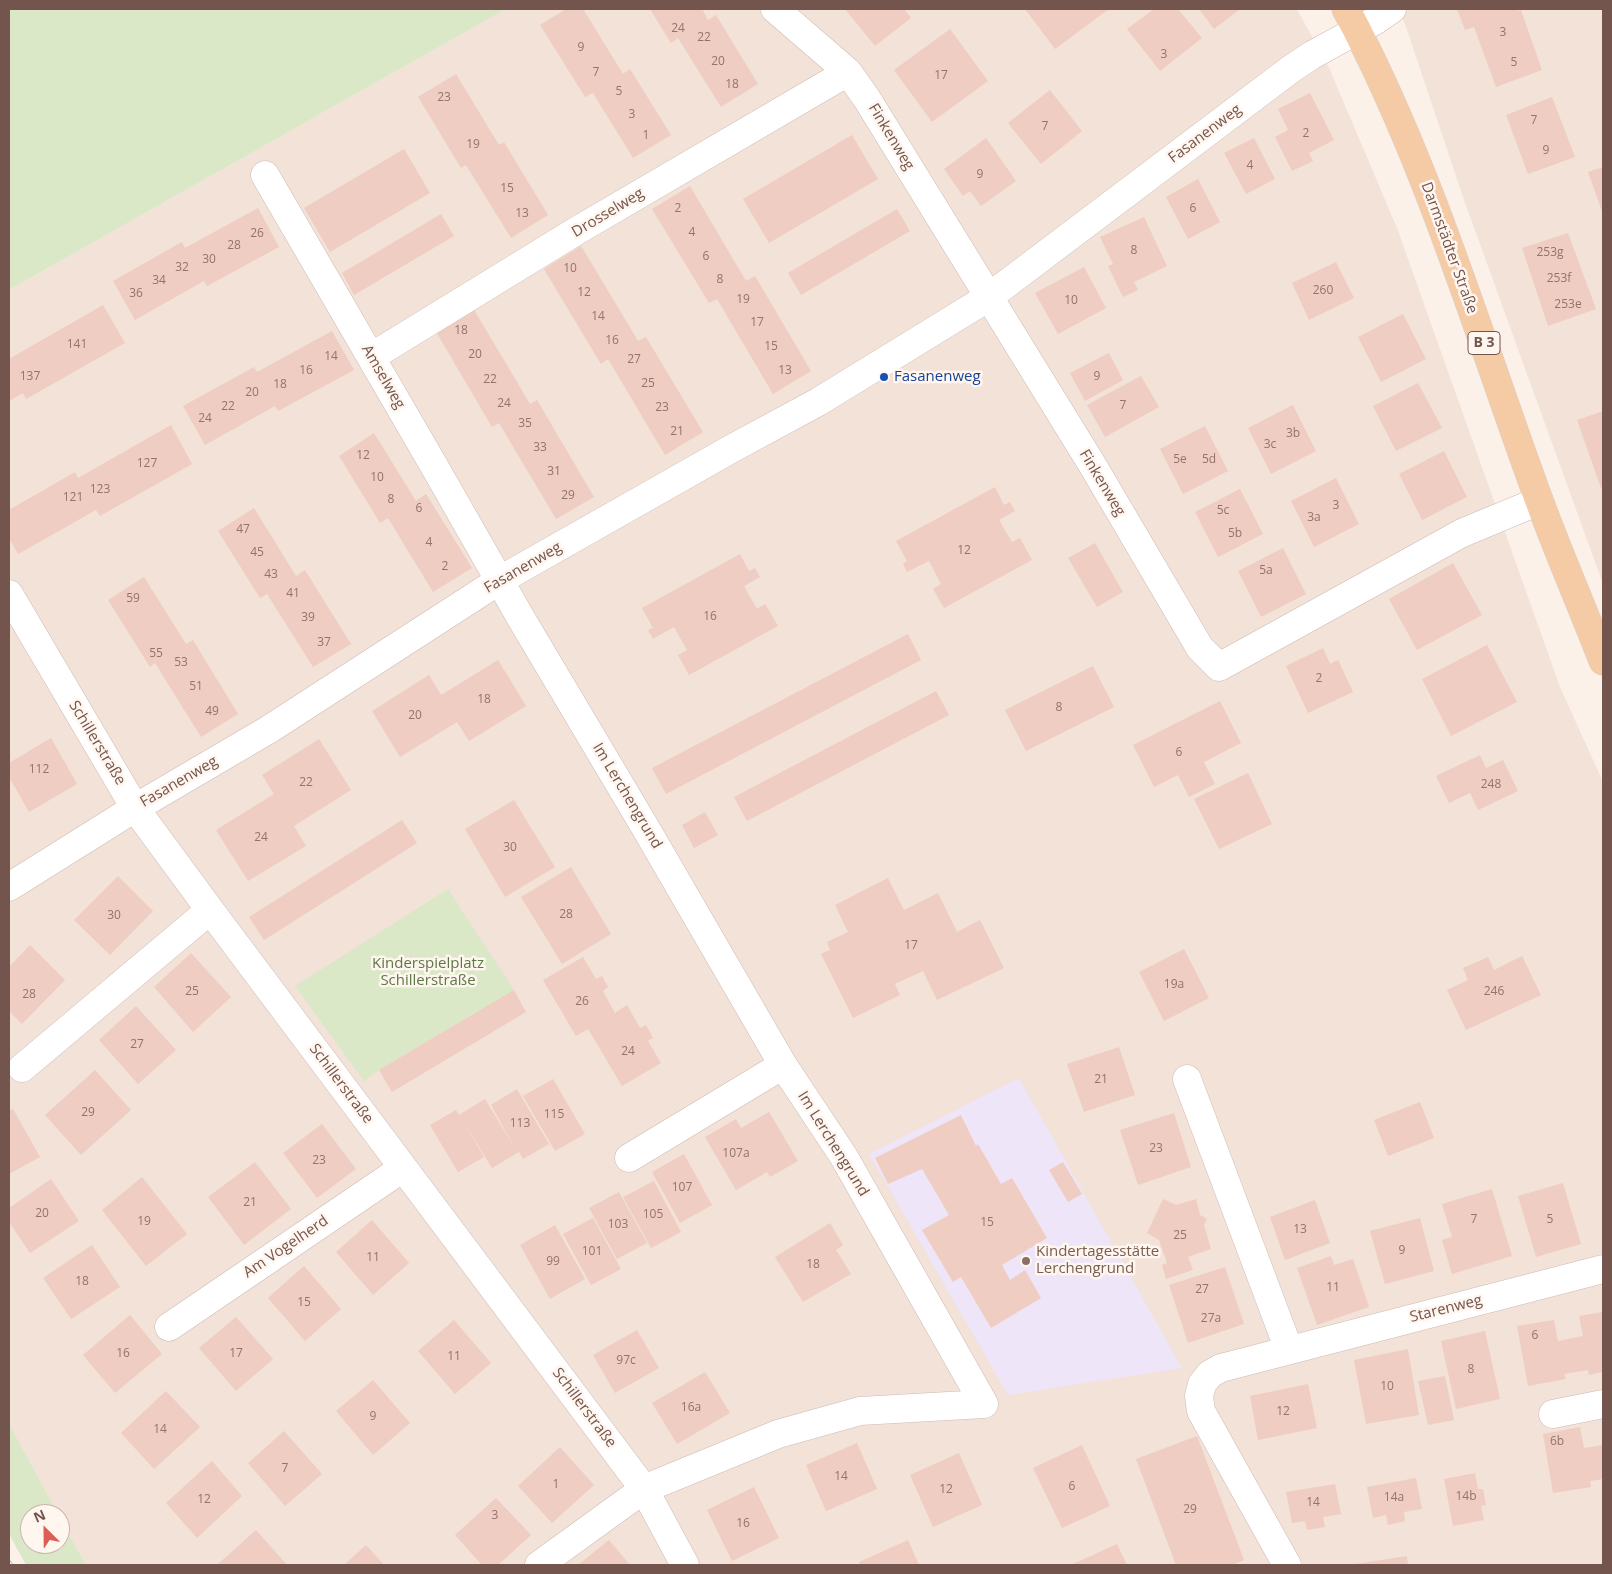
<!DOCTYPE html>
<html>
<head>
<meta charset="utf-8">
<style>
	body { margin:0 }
	#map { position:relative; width:1612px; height:1574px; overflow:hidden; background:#fbf1e9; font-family:"Open Sans",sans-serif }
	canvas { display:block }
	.frame { position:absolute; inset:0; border:10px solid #74554e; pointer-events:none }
	.north { position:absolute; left:20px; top:1504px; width:50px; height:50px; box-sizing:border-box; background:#fef6ef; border:1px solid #c7b6af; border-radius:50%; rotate:337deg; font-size:14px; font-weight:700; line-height:20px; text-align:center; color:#74554e }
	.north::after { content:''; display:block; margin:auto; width:18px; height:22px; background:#dc5f57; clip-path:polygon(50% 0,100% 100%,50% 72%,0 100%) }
</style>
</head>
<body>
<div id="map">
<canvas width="1612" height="1574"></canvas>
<div class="frame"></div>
<div class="north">N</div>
</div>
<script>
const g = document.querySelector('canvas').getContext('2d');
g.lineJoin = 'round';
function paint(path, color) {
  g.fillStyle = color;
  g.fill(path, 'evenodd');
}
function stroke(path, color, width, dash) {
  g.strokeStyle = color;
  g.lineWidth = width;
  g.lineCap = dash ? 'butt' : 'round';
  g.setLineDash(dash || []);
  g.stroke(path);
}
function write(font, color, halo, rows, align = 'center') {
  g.font = font + ' "Open Sans",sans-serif';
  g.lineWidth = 5;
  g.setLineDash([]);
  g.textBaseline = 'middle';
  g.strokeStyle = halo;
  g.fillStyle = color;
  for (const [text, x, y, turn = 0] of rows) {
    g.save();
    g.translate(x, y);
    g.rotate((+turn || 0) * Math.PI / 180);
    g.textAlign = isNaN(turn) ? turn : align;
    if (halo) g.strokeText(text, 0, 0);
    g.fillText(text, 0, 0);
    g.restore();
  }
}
const residential = new Path2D(`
	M 506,9 L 1297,9 L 1330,70 L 1397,228 L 1560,687 L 1603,782 L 1603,1565 L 86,1565 L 60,1518 L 60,1514 L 58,1514 L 9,1423 L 9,290 Z
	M 1398,9 L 1603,9 L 1603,584 L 1464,200 L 1405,24 Z`);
const education = new Path2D(`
	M 1019,1078 L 1182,1368 L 1008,1395 L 869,1154 Z`);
const green = new Path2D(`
	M 9,9 L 506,9 L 9,290 Z
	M 448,889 L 514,990 L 379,1070 L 364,1081 L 295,986 Z
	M 9,1423 L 58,1514 L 30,1514 L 30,1544 L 60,1544 L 60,1518 L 86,1565 L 26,1565 L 9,1534 Z`);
const building = new Path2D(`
	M 566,9 L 583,9 L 623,74 L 630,69 L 671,135 L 633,158 L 593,93 L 585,97 L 540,25 Z
	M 650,9 L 702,9 L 708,20 L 716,15 L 758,84 L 721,107 L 678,38 L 671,43 Z
	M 845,9 L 904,9 L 911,18 L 875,46 Z
	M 1025,9 L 1109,9 L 1055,49 Z
	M 1154,9 L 1178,9 L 1202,38 L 1160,71 L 1127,29 Z
	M 1199,9 L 1240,9 L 1214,29 Z
	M 1457,9 L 1516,9 L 1517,11 L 1521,10 L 1542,70 L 1496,87 L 1474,27 L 1465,30 Z
	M 950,29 L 988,81 L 932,122 L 894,70 Z
	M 456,74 L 499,145 L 504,142 L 548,215 L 511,238 L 466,165 L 461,168 L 418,97 Z
	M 1050,90 L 1082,131 L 1041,164 L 1008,123 Z
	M 1310,93 L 1334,140 L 1309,153 L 1313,161 L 1292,171 L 1275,137 L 1288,130 L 1278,109 Z
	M 1552,97 L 1575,157 L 1528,174 L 1506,115 Z
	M 852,135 L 878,179 L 769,243 L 743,199 Z
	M 986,138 L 1016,181 L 981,206 L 970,191 L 963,196 L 944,169 Z
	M 1254,138 L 1275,179 L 1246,194 L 1224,153 Z
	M 404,149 L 430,193 L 330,252 L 304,208 Z
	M 1603,167 L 1603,214 L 1588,172 Z
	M 1198,179 L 1220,222 L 1188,239 L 1166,197 Z
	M 690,186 L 746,281 L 755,276 L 811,371 L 773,394 L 717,299 L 709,303 L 652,209 Z
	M 258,208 L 279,247 L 207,286 L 204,281 L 135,320 L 113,281 L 182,242 L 185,248 Z
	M 897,209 L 910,231 L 801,295 L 788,273 Z
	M 441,214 L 454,236 L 354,295 L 342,273 Z
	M 1144,217 L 1167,266 L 1134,282 L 1138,290 L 1123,297 L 1108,266 L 1113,264 L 1100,237 Z
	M 1568,233 L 1596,309 L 1548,326 L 1522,248 Z
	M 581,246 L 638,341 L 646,337 L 703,432 L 665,455 L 608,359 L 601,364 L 544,269 Z
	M 1336,262 L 1354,298 L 1309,320 L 1292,283 Z
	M 1084,267 L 1106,308 L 1058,334 L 1035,293 Z
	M 103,305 L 125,343 L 26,399 L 23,393 L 9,401 L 9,359 Z
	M 473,308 L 530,404 L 537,400 L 594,497 L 556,519 L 499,423 L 492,427 L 435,330 Z
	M 1403,314 L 1426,359 L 1381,382 L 1358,337 Z
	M 332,331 L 354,370 L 278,411 L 275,406 L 205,445 L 183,406 L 254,367 L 257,372 Z
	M 1109,353 L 1123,380 L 1085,401 L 1070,373 Z
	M 1141,376 L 1159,407 L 1105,437 L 1087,405 Z
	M 1418,383 L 1442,428 L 1396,451 L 1373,406 Z
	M 1293,405 L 1316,451 L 1271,474 L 1248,428 Z
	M 1603,411 L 1603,487 L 1601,488 L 1577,420 Z
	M 171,425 L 192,464 L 100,516 L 96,510 L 18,554 L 9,538 L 9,510 L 75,472 L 78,478 Z
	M 1205,426 L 1228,471 L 1183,494 L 1160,449 Z
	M 374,433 L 416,501 L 426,494 L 472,568 L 433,592 L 388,518 L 380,523 L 339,456 Z
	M 1444,451 L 1467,497 L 1422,520 L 1399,474 Z
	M 1336,478 L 1359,524 L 1314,547 L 1291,501 Z
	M 995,487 L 1004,505 L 1010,502 L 1015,511 L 999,520 L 1012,542 L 1020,538 L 1032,560 L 944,608 L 933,589 L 941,584 L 929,561 L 907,572 L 903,564 L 907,561 L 896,541 Z
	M 1240,489 L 1263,534 L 1218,557 L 1195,512 Z
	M 254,508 L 296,576 L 305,570 L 351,644 L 313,667 L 267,594 L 260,598 L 218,531 Z
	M 1095,543 L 1123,592 L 1097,607 L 1068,558 Z
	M 1283,548 L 1306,594 L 1261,617 L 1238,571 Z
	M 740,554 L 749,571 L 755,568 L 760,577 L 744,586 L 757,609 L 765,604 L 778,626 L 689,675 L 678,655 L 687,650 L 674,627 L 653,639 L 648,630 L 653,628 L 642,608 Z
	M 1453,563 L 1482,615 L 1417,650 L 1389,599 Z
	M 144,577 L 186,644 L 193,640 L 238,714 L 201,737 L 155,663 L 150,667 L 108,600 Z
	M 908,634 L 921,660 L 666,794 L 652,768 Z
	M 1487,645 L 1517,702 L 1451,736 L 1422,679 Z
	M 1323,648 L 1330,664 L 1338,660 L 1353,692 L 1308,713 L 1286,666 Z
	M 498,660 L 526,706 L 469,741 L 457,722 L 400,757 L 372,711 L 429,675 L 441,695 Z
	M 1093,666 L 1114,707 L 1026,751 L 1005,710 Z
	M 936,691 L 949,715 L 747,821 L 734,797 Z
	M 1220,701 L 1241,743 L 1204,762 L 1215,784 L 1189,797 L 1178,775 L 1154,787 L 1133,745 Z
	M 51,738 L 77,784 L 29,812 L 9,777 L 9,763 Z
	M 319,739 L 351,790 L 294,826 L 306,846 L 248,881 L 216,830 L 274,794 L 262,775 Z
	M 1480,755 L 1486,768 L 1503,760 L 1518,791 L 1478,810 L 1470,793 L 1449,803 L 1436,776 Z
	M 1248,773 L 1272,824 L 1219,849 L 1194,799 Z
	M 514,800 L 555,867 L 505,897 L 465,829 Z
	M 705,812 L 718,835 L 694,848 L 682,825 Z
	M 402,820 L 417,843 L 264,940 L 249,917 Z
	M 571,867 L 611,934 L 562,964 L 521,897 Z
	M 118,876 L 153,911 L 110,955 L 74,920 Z
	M 888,878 L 904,910 L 938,893 L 957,932 L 980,920 L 1004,968 L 937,1000 L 923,971 L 895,984 L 900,995 L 853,1018 L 821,954 L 830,950 L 827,942 L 848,932 L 835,905 Z
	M 30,945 L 65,980 L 22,1024 L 9,1011 L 9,967 Z
	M 1184,949 L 1209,998 L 1164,1021 L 1139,972 Z
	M 191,953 L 231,997 L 193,1032 L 154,987 Z
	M 1522,956 L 1541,995 L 1466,1030 L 1447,990 L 1468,980 L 1463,968 L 1488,957 L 1494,970 Z
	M 583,957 L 596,979 L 602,976 L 608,987 L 603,991 L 615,1013 L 627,1005 L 640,1028 L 646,1025 L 653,1038 L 648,1041 L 661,1063 L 622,1086 L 588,1029 L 576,1036 L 543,980 Z
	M 514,990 L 526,1012 L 392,1092 L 379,1070 Z
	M 136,1006 L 176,1050 L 138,1084 L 99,1040 Z
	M 1119,1047 L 1135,1095 L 1084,1112 L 1067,1064 Z
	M 95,1070 L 131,1110 L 81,1155 L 45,1115 Z
	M 553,1079 L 585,1134 L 555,1151 L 523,1096 Z
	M 517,1089 L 549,1144 L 523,1159 L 519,1152 L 492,1168 L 461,1118 L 484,1157 L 458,1172 L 430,1125 L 456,1110 L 459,1115 L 485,1099 L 516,1150 L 491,1105 Z
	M 1420,1102 L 1434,1138 L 1388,1156 L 1374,1120 Z
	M 13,1109 L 40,1157 L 9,1174 L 9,1111 Z
	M 769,1112 L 798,1161 L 770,1177 L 767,1172 L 736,1190 L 705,1137 L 736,1119 L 741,1128 Z
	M 1174,1113 L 1191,1167 L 1138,1185 L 1120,1130 Z
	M 961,1115 L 976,1146 L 978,1144 L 1001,1184 L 1012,1178 L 1047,1238 L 1002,1265 L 1010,1280 L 1025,1270 L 1041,1298 L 991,1328 L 961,1277 L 953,1282 L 922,1230 L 949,1215 L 922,1169 L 888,1184 L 875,1158 Z
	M 322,1124 L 356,1169 L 317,1198 L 283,1153 Z
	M 684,1154 L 712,1205 L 680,1223 L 652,1172 Z
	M 255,1162 L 291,1209 L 244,1245 L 208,1197 Z
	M 1063,1162 L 1082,1194 L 1068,1202 L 1049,1170 Z
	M 142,1177 L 187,1234 L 146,1266 L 102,1210 Z
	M 51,1179 L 79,1221 L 30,1253 L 9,1222 L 9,1208 Z
	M 654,1181 L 681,1232 L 651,1248 L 623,1197 Z
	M 1563,1183 L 1581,1244 L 1536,1257 L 1518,1196 Z
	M 1492,1189 L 1512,1256 L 1452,1274 L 1442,1240 L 1452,1237 L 1442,1204 Z
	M 619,1192 L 647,1243 L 617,1259 L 589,1208 Z
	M 1163,1199 L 1176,1205 L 1196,1199 L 1200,1215 L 1207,1219 L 1204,1225 L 1211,1249 L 1188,1257 L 1193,1270 L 1166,1279 L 1162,1265 L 1167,1263 L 1159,1240 L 1147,1233 Z
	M 1315,1200 L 1330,1243 L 1285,1260 L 1270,1217 Z
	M 593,1218 L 621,1269 L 591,1285 L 563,1234 Z
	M 1420,1218 L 1434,1271 L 1385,1284 L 1370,1231 Z
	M 372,1220 L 409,1263 L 373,1295 L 336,1252 Z
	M 830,1223 L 843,1245 L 836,1250 L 851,1274 L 803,1302 L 775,1257 Z
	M 555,1225 L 585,1279 L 550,1299 L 520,1245 Z
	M 92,1245 L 120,1287 L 71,1319 L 43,1278 Z
	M 1331,1256 L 1334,1265 L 1353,1259 L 1369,1307 L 1317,1325 L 1297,1268 Z
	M 304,1266 L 341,1309 L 305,1341 L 268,1298 Z
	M 1225,1267 L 1244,1324 L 1188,1343 L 1169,1285 Z
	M 1603,1312 L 1603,1372 L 1589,1375 L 1588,1370 L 1564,1374 L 1566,1379 L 1528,1386 L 1517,1326 L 1554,1320 L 1558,1341 L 1583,1336 L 1579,1316 Z
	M 130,1315 L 162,1354 L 115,1393 L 83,1355 Z
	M 236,1317 L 273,1359 L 236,1391 L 199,1348 Z
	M 454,1320 L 491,1363 L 455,1394 L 418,1351 Z
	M 637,1330 L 659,1368 L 615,1393 L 593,1355 Z
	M 1485,1331 L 1500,1399 L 1456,1409 L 1441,1341 Z
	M 1408,1349 L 1419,1415 L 1366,1424 L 1354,1360 Z
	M 705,1372 L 730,1413 L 677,1444 L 652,1403 Z
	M 1445,1376 L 1454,1420 L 1428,1425 L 1418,1381 Z
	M 373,1380 L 410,1423 L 373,1455 L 336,1411 Z
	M 1308,1384 L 1317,1428 L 1258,1440 L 1250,1396 Z
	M 166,1391 L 200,1427 L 154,1469 L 121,1433 Z
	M 1580,1427 L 1584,1448 L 1603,1445 L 1603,1479 L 1590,1481 L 1591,1487 L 1553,1493 L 1543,1434 Z
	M 284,1431 L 322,1474 L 285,1506 L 248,1463 Z
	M 1197,1436 L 1244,1560 L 1232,1565 L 1176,1565 L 1136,1459 Z
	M 857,1443 L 877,1489 L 826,1511 L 806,1465 Z
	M 1082,1445 L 1110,1506 L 1062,1528 L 1033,1468 Z
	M 560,1447 L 594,1485 L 552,1523 L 518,1486 Z
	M 959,1453 L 982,1505 L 933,1527 L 910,1475 Z
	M 212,1461 L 242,1496 L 197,1538 L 166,1503 Z
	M 1475,1473 L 1478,1489 L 1483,1489 L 1486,1505 L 1481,1506 L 1484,1520 L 1453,1526 L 1444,1479 Z
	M 1416,1478 L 1422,1509 L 1404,1512 L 1405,1521 L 1388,1525 L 1386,1515 L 1373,1518 L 1367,1487 Z
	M 1335,1484 L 1341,1514 L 1323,1517 L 1325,1527 L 1307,1530 L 1305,1521 L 1292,1523 L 1286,1492 Z
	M 754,1487 L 779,1538 L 732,1561 L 707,1510 Z
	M 496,1498 L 531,1535 L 498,1565 L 482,1565 L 455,1535 Z
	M 256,1530 L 287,1565 L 217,1565 Z
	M 609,1540 L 630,1565 L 578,1565 Z
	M 908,1540 L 919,1565 L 861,1565 L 859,1562 Z
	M 1117,1544 L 1127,1565 L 1071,1565 Z
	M 366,1545 L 384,1565 L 344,1565 Z
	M 1407,1556 L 1408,1565 L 1355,1565 L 1355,1564 Z`);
const minor = new Path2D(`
	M 775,9 L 848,72 L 867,99 L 1093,466 L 1200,648 L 1219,667 L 1462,533 L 1539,501
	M 265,175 L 433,464 L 522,620 L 645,827 L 783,1065 L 844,1157 L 984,1404 L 860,1411 L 778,1434 L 644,1489 L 539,1565
	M 371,357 L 578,230 L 848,72
	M 9,594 L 135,808 L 210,910 L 644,1489 L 685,1565
	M 9,887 L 135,808 L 268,730 L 500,580 L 731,449 L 818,402 L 989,297 L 1291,69 L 1312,55 L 1376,20 L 1392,9
	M 22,1068 L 210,910
	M 1187,1079 L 1289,1350
	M 629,1158 L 783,1065
	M 169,1327 L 403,1168
	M 1553,1414 L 1603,1404
	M 1287,1565 L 1201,1411 L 1199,1396 L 1202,1384 L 1210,1374 L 1221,1368 L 1603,1269`);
const primary = new Path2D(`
	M 1346,9 C 1429,165 1478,334 1539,500 C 1559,554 1582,607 1603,661`);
const rail = new Path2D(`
	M 9,1563 L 10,1565`);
const markers = [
	[884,377,5,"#1a4fb4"],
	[1026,1261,5,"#8d6e63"]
];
const numberNames = [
	["24",678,29],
	["3",1503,33],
	["22",704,38],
	["9",581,48],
	["3",1164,55],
	["20",718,62],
	["5",1514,63],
	["7",596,73],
	["17",941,76],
	["18",732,85],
	["5",619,92],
	["23",444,98],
	["3",632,115],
	["7",1534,121],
	["7",1045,127],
	["2",1306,134],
	["1",646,136],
	["19",473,145],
	["9",1546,151],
	["4",1250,166],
	["9",980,175],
	["15",507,189],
	["2",678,209],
	["6",1193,209],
	["13",522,214],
	["4",692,233],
	["26",257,234],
	["28",234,246],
	["8",1134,251],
	["253g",1550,253],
	["6",706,257],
	["30",209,260],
	["32",182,268],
	["10",570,269],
	["253f",1559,279],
	["8",720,280],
	["34",159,281],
	["260",1323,291],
	["12",584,293],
	["36",136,294],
	["19",743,300],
	["10",1071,301],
	["253e",1568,305],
	["14",598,317],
	["17",757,323],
	["18",461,331],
	["16",612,341],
	["141",77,345],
	["15",771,347],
	["20",475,355],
	["14",331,357],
	["27",634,360],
	["16",306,371],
	["13",785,371],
	["137",30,377],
	["9",1097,377],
	["22",490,380],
	["25",648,384],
	["18",280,385],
	["20",252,393],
	["24",504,404],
	["7",1123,406],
	["22",228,407],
	["23",662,408],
	["24",205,419],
	["35",525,424],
	["21",677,432],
	["3b",1293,434],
	["3c",1270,445],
	["33",540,448],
	["12",363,456],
	["5e",1180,460],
	["5d",1209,460],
	["127",147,464],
	["31",554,472],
	["10",377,478],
	["123",100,490],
	["29",568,496],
	["121",73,498],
	["8",391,500],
	["3",1336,506],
	["6",419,509],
	["5c",1223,511],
	["3a",1314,518],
	["47",243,530],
	["5b",1235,534],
	["4",429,543],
	["12",964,551],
	["45",257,553],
	["2",445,567],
	["5a",1266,571],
	["43",271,575],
	["41",293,594],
	["59",133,599],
	["16",710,617],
	["39",308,618],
	["37",324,643],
	["55",156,654],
	["53",181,663],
	["2",1319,679],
	["51",196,687],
	["18",484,700],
	["8",1059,708],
	["49",212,712],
	["20",415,716],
	["6",1179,753],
	["112",39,770],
	["22",306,783],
	["248",1491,785],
	["24",261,838],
	["30",510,848],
	["28",566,915],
	["30",114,916],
	["17",911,946],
	["19a",1174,985],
	["25",192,992],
	["246",1494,992],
	["28",29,995],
	["26",582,1002],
	["27",137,1045],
	["24",628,1052],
	["21",1101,1080],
	["29",88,1113],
	["115",554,1115],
	["113",520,1124],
	["23",1156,1149],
	["107a",736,1154],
	["23",319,1161],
	["107",682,1188],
	["21",250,1203],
	["20",42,1214],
	["105",653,1215],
	["7",1474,1220],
	["5",1550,1220],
	["19",144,1222],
	["15",987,1223],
	["103",618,1225],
	["13",1300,1230],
	["25",1180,1236],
	["9",1402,1251],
	["101",592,1252],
	["11",373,1258],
	["99",553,1262],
	["18",813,1265],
	["18",82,1282],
	["11",1333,1288],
	["27",1202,1290],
	["15",304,1303],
	["27a",1211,1319],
	["6",1535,1336],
	["16",123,1354],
	["17",236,1354],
	["11",454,1357],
	["97c",626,1361],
	["8",1471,1370],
	["10",1387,1387],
	["16a",691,1408],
	["12",1283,1412],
	["9",373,1417],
	["14",160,1430],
	["6b",1557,1442],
	["7",285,1469],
	["14",841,1477],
	["1",556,1485],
	["6",1072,1487],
	["12",946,1490],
	["14b",1466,1497],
	["14a",1394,1498],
	["12",204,1500],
	["14",1313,1503],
	["29",1190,1510],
	["3",495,1516],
	["16",743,1524]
];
const shields = [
	[1484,343,32]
];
const shieldNames = [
	["B 3",1484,343]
];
const streetNames = [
	["Fasanenweg",1205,134,-37],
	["Finkenweg",891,137,59],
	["Drosselweg",608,213,-31],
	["Darmstädter Straße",1449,248,70],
	["Amselweg",383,377,60],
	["Finkenweg",1102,483,59],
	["Fasanenweg",523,568,-30],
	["Schillerstraße",97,743,59],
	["Fasanenweg",179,782,-30],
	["Im Lerchengrund",627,796,59],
	["Schillerstraße",341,1084,53],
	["Im Lerchengrund",833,1144,58],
	["Am Vogelherd",286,1247,-34],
	["Starenweg",1446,1309,-14],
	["Schillerstraße",584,1408,53]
];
const transitNames = [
	["Fasanenweg",894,377]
];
const parkNames = [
	["Kinderspielplatz",428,964],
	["Schillerstraße",428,981]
];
const educationNames = [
	["Kindertagesstätte",1036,1252],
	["Lerchengrund",1036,1269]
];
paint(residential, '#f2e2d8');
paint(education, '#eee5f8');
paint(green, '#dae8c8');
paint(building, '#efcdc2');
stroke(minor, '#cfbab2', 29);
stroke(primary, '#d8cfcd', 29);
stroke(minor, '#fff', 28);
stroke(primary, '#f5cba6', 28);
stroke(rail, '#b2a7c5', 5.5);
stroke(rail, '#fef6ef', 4, [11]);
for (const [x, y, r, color] of markers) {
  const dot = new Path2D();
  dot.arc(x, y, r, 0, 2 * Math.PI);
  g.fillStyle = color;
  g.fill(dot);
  stroke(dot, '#fef6ef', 2);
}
write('12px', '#93736b', null, numberNames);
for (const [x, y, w] of shields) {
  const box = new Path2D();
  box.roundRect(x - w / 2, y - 11.5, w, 23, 4);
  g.fillStyle = '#fef6ef';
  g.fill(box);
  stroke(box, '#74554e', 1);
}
write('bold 14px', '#74554e', null, shieldNames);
write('15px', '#74554e', '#fef6ef', streetNames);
write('15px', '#164399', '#fef6ef', transitNames, 'left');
write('15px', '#5e7847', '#fef6ef', parkNames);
write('15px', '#785e54', '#fef6ef', educationNames, 'left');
</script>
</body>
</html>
